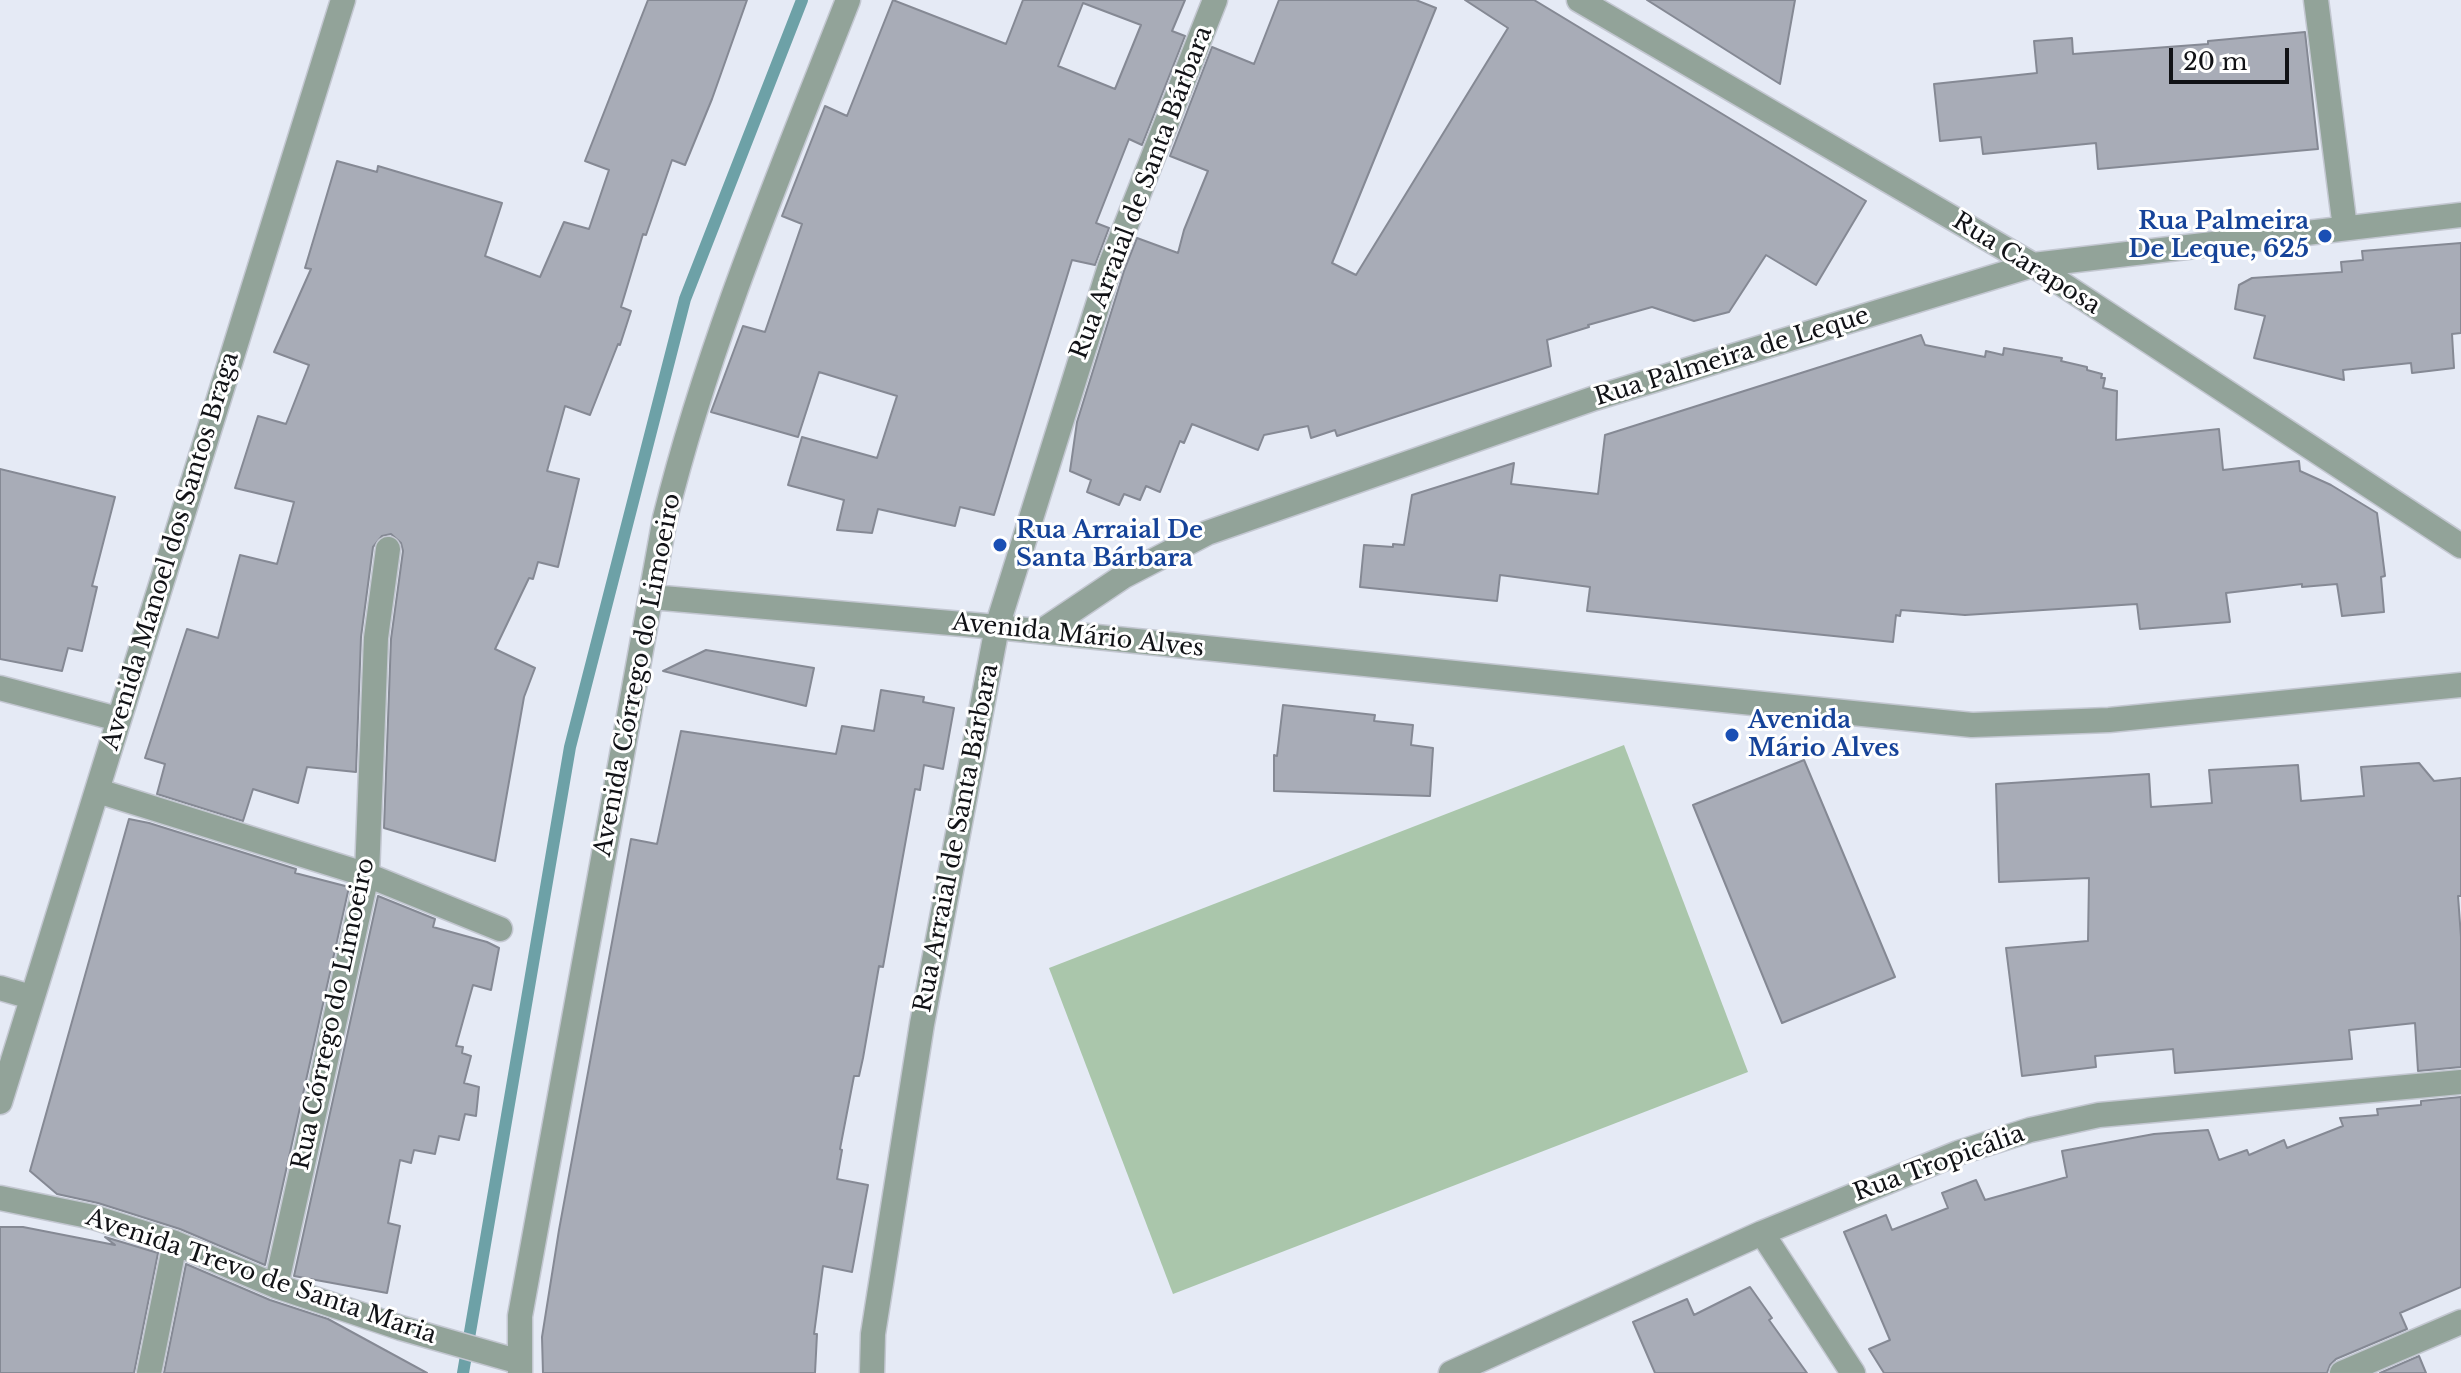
<!DOCTYPE html>
<html>
<head>
<meta charset="utf-8">
<style>
	body { margin:0 }
	#map { position:relative; width:2461px; height:1373px; overflow:hidden; background:#e5eaf5; font-family:"Libre Baskerville",serif }
	canvas { display:block }
	.scale { position:absolute; left:2169px; top:48px; width:120px; height:36px; box-sizing:border-box; border:4px solid #111216; border-top:0; padding-left:10px; font-size:24px; line-height:28px; white-space:nowrap; color:#111216; -webkit-text-stroke:6px #fff; paint-order:stroke }
</style>
</head>
<body>
<div id="map">
<canvas width="2461" height="1373"></canvas>
<div class="scale">20 m</div>
</div>
<script>
const g = document.querySelector('canvas').getContext('2d');
g.lineJoin = 'round';
function paint(path, color) {
  g.fillStyle = color;
  g.fill(path, 'evenodd');
}
function stroke(path, color, width, dash) {
  g.strokeStyle = color;
  g.lineWidth = width;
  g.lineCap = dash ? 'butt' : 'round';
  g.setLineDash(dash || []);
  g.stroke(path);
}
function write(font, color, halo, rows, align = 'center') {
  g.font = font + ' "Libre Baskerville",serif';
  g.lineWidth = 6;
  g.setLineDash([]);
  g.textBaseline = 'middle';
  g.strokeStyle = halo;
  g.fillStyle = color;
  for (const [text, x, y, turn = 0] of rows) {
    g.save();
    g.translate(x, y);
    g.rotate((+turn || 0) * Math.PI / 180);
    g.textAlign = isNaN(turn) ? turn : align;
    if (halo) g.strokeText(text, 0, 0);
    g.fillText(text, 0, 0);
    g.restore();
  }
}
const green = new Path2D(`
	M 1624,745 L 1748,1072 L 1173,1294 L 1049,968 Z`);
const stream = new Path2D(`
	M 463,1373 L 570,747 L 685,299 L 802,0`);
const building = new Path2D(`
	M 648,0 L 747,0 L 712,99 L 685,165 L 672,160 L 646,235 L 643,234 L 621,307 L 631,311 L 620,345 L 618,344 L 590,415 L 565,406 L 547,471 L 579,479 L 558,567 L 538,562 L 533,579 L 529,578 L 495,649 L 535,668 L 524,697 L 495,861 L 384,828 L 391,639 L 403,551 L 401,543 L 391,534 L 382,536 L 373,547 L 361,637 L 356,772 L 307,767 L 298,803 L 253,789 L 243,821 L 157,794 L 165,764 L 145,758 L 187,629 L 218,638 L 240,555 L 277,564 L 294,502 L 235,488 L 258,416 L 286,424 L 309,365 L 274,352 L 311,269 L 305,268 L 337,161 L 377,172 L 378,166 L 502,203 L 485,256 L 540,277 L 564,222 L 589,229 L 609,170 L 585,161 Z
	M 893,0 L 1006,44 L 1023,0 L 1185,0 L 1172,31 L 1185,36 L 1142,145 L 1129,139 L 1096,223 L 1109,228 L 1095,265 L 1072,260 L 994,515 L 960,507 L 955,526 L 878,509 L 872,533 L 837,530 L 844,500 L 788,485 L 802,437 L 877,458 L 897,396 L 819,372 L 798,437 L 711,412 L 743,326 L 765,332 L 802,224 L 782,216 L 825,106 L 847,116 ZM 1083,3 L 1141,25 L 1115,89 L 1058,66 Z
	M 1279,0 L 1416,0 L 1436,8 L 1332,263 L 1356,275 L 1508,28 L 1465,0 L 1534,0 L 1866,201 L 1816,285 L 1766,255 L 1729,312 L 1694,321 L 1652,307 L 1588,325 L 1589,327 L 1547,340 L 1551,366 L 1337,436 L 1335,430 L 1311,438 L 1308,426 L 1264,435 L 1258,450 L 1192,424 L 1184,443 L 1180,441 L 1160,492 L 1146,486 L 1140,500 L 1124,494 L 1119,505 L 1087,492 L 1091,480 L 1070,471 L 1077,422 L 1124,271 L 1137,238 L 1178,253 L 1184,230 L 1208,171 L 1170,156 L 1212,47 L 1254,64 Z
	M 1647,0 L 1795,0 L 1780,84 Z
	M 2305,32 L 2318,149 L 2098,169 L 2096,143 L 1983,154 L 1981,137 L 1940,141 L 1934,84 L 2037,73 L 2034,41 L 2072,38 L 2073,54 L 2208,44 L 2208,41 Z
	M 2461,243 L 2461,333 L 2452,334 L 2454,368 L 2412,373 L 2411,363 L 2343,370 L 2344,380 L 2254,358 L 2265,316 L 2235,309 L 2239,285 L 2252,278 L 2342,272 L 2341,262 L 2363,260 L 2362,251 Z
	M 1921,335 L 1925,345 L 1985,357 L 1986,351 L 2003,355 L 2004,348 L 2062,358 L 2061,361 L 2087,367 L 2087,370 L 2102,374 L 2101,378 L 2105,378 L 2103,388 L 2117,391 L 2116,440 L 2219,429 L 2223,470 L 2299,461 L 2300,471 L 2331,485 L 2377,513 L 2385,576 L 2381,577 L 2384,612 L 2342,616 L 2337,584 L 2302,587 L 2302,584 L 2226,593 L 2230,622 L 2140,629 L 2137,604 L 1965,615 L 1901,610 L 1900,616 L 1896,615 L 1893,642 L 1587,611 L 1590,587 L 1500,575 L 1497,601 L 1360,587 L 1364,545 L 1393,547 L 1393,544 L 1404,545 L 1412,495 L 1514,463 L 1511,484 L 1598,494 L 1605,435 Z
	M 0,469 L 115,497 L 92,586 L 97,587 L 82,651 L 68,648 L 62,671 L 0,659 Z
	M 706,650 L 814,668 L 806,706 L 663,671 Z
	M 881,690 L 924,697 L 923,702 L 954,708 L 943,769 L 924,765 L 920,790 L 915,789 L 883,967 L 879,966 L 863,1058 L 859,1076 L 854,1076 L 840,1149 L 842,1150 L 837,1179 L 868,1185 L 852,1272 L 823,1266 L 814,1334 L 817,1334 L 815,1373 L 543,1373 L 542,1337 L 559,1230 L 631,839 L 657,844 L 681,731 L 836,754 L 842,726 L 874,731 Z
	M 1283,705 L 1375,715 L 1374,721 L 1413,725 L 1411,745 L 1433,748 L 1430,796 L 1274,791 L 1274,755 L 1277,756 Z
	M 1804,760 L 1895,977 L 1782,1023 L 1693,805 Z
	M 2419,763 L 2434,781 L 2461,778 L 2461,896 L 2458,896 L 2461,937 L 2461,1067 L 2418,1071 L 2415,1023 L 2349,1030 L 2352,1059 L 2175,1073 L 2173,1049 L 2095,1056 L 2096,1067 L 2022,1076 L 2006,948 L 2088,941 L 2089,878 L 1999,882 L 1996,784 L 2149,774 L 2151,807 L 2212,803 L 2209,770 L 2298,765 L 2301,801 L 2364,796 L 2361,767 Z
	M 129,819 L 149,823 L 296,869 L 295,873 L 349,887 L 265,1265 L 180,1229 L 98,1203 L 57,1194 L 30,1171 Z
	M 378,896 L 435,919 L 433,927 L 487,942 L 499,948 L 491,990 L 473,985 L 456,1046 L 463,1047 L 462,1053 L 471,1056 L 464,1083 L 479,1087 L 476,1116 L 465,1114 L 459,1140 L 439,1136 L 435,1154 L 414,1150 L 411,1163 L 400,1160 L 388,1223 L 400,1226 L 387,1293 L 294,1276 Z
	M 2461,1097 L 2461,1287 L 2400,1313 L 2407,1329 L 2336,1359 L 2330,1365 L 2327,1373 L 1884,1373 L 1869,1349 L 1890,1340 L 1844,1232 L 1886,1215 L 1892,1230 L 1948,1208 L 1942,1193 L 1976,1180 L 1985,1200 L 2067,1177 L 2062,1151 L 2154,1134 L 2208,1130 L 2219,1160 L 2247,1150 L 2249,1155 L 2284,1140 L 2287,1148 L 2343,1126 L 2340,1118 L 2378,1115 L 2377,1109 L 2421,1105 L 2421,1101 Z
	M 0,1227 L 23,1227 L 115,1245 L 105,1237 L 158,1253 L 134,1373 L 0,1373 Z
	M 186,1264 L 270,1300 L 328,1319 L 427,1373 L 164,1373 Z
	M 1750,1287 L 1772,1318 L 1769,1320 L 1807,1373 L 1655,1373 L 1633,1322 L 1687,1299 L 1694,1315 Z
	M 2419,1356 L 2426,1373 L 2380,1373 Z`);
const minor = new Path2D(`
	M 1579,0 L 2033,265 L 2461,546
	M 2316,0 L 2345,228
	M 651,597 L 997,627
	M 1042,631 L 1124,576 L 1207,533 L 1595,398 L 2033,265 L 2461,215
	M 0,688 L 118,719
	M 98,791 L 367,875 L 500,929
	M 0,988 L 31,997
	M 0,1102 L 343,0
	M 0,1198 L 93,1217 L 175,1243 L 276,1286 L 401,1328 L 520,1362
	M 1762,1233 L 1853,1373
	M 276,1286 L 367,875 L 376,638 L 388,549
	M 149,1373 L 175,1243
	M 520,1373 L 520,1316 L 665,518 C 709,340 781,171 848,0
	M 1451,1373 L 1762,1233 L 1958,1153 L 2030,1130 L 2099,1115 L 2461,1082
	M 2342,1373 L 2461,1322`);
const tertiary = new Path2D(`
	M 997,627 L 1972,725 L 2109,720 L 2461,685
	M 872,1373 L 873,1334 L 922,1024 L 997,627 L 1110,266 L 1215,0`);
const markers = [
	[2325,236,8,"#1a4fb4"],
	[1000,545,8,"#1a4fb4"],
	[1732,735,8,"#1a4fb4"]
];
const streetNames = [
	["Rua Arraial de Santa Bárbara",1142,193,-69],
	["Rua Caraposa",2026,264,32],
	["Rua Palmeira de Leque",1732,357,-17],
	["Avenida Manoel dos Santos Braga",171,551,-73],
	["Avenida Mário Alves",1078,636,6],
	["Avenida Córrego do Limoeiro",638,675,-79],
	["Rua Arraial de Santa Bárbara",957,838,-79],
	["Rua Córrego do Limoeiro",334,1014,-78],
	["Rua Tropicália",1939,1164,-20],
	["Avenida Trevo de Santa Maria",261,1277,19]
];
const transitNames = [
	["Rua Palmeira",2309,222,"right"],
	["De Leque, 625",2309,250,"right"],
	["Rua Arraial De",1016,531],
	["Santa Bárbara",1016,559],
	["Avenida",1748,721],
	["Mário Alves",1748,749]
];
paint(green, '#aac6ab');
stroke(stream, '#6da1a7', 12);
paint(building, '#a8acb7');
stroke(building, '#858994', 2);
stroke(minor, '#c3c7d1', 27);
stroke(tertiary, '#c3c7d1', 27);
stroke(minor, '#92a399', 24);
stroke(tertiary, '#92a399', 24);
for (const [x, y, r, color] of markers) {
  const dot = new Path2D();
  dot.arc(x, y, r, 0, 2 * Math.PI);
  g.fillStyle = color;
  g.fill(dot);
  stroke(dot, '#fff', 3);
}
write('24px', '#111216', '#fff', streetNames);
write('bold 24px', '#164399', '#fff', transitNames, 'left');
</script>
</body>
</html>
